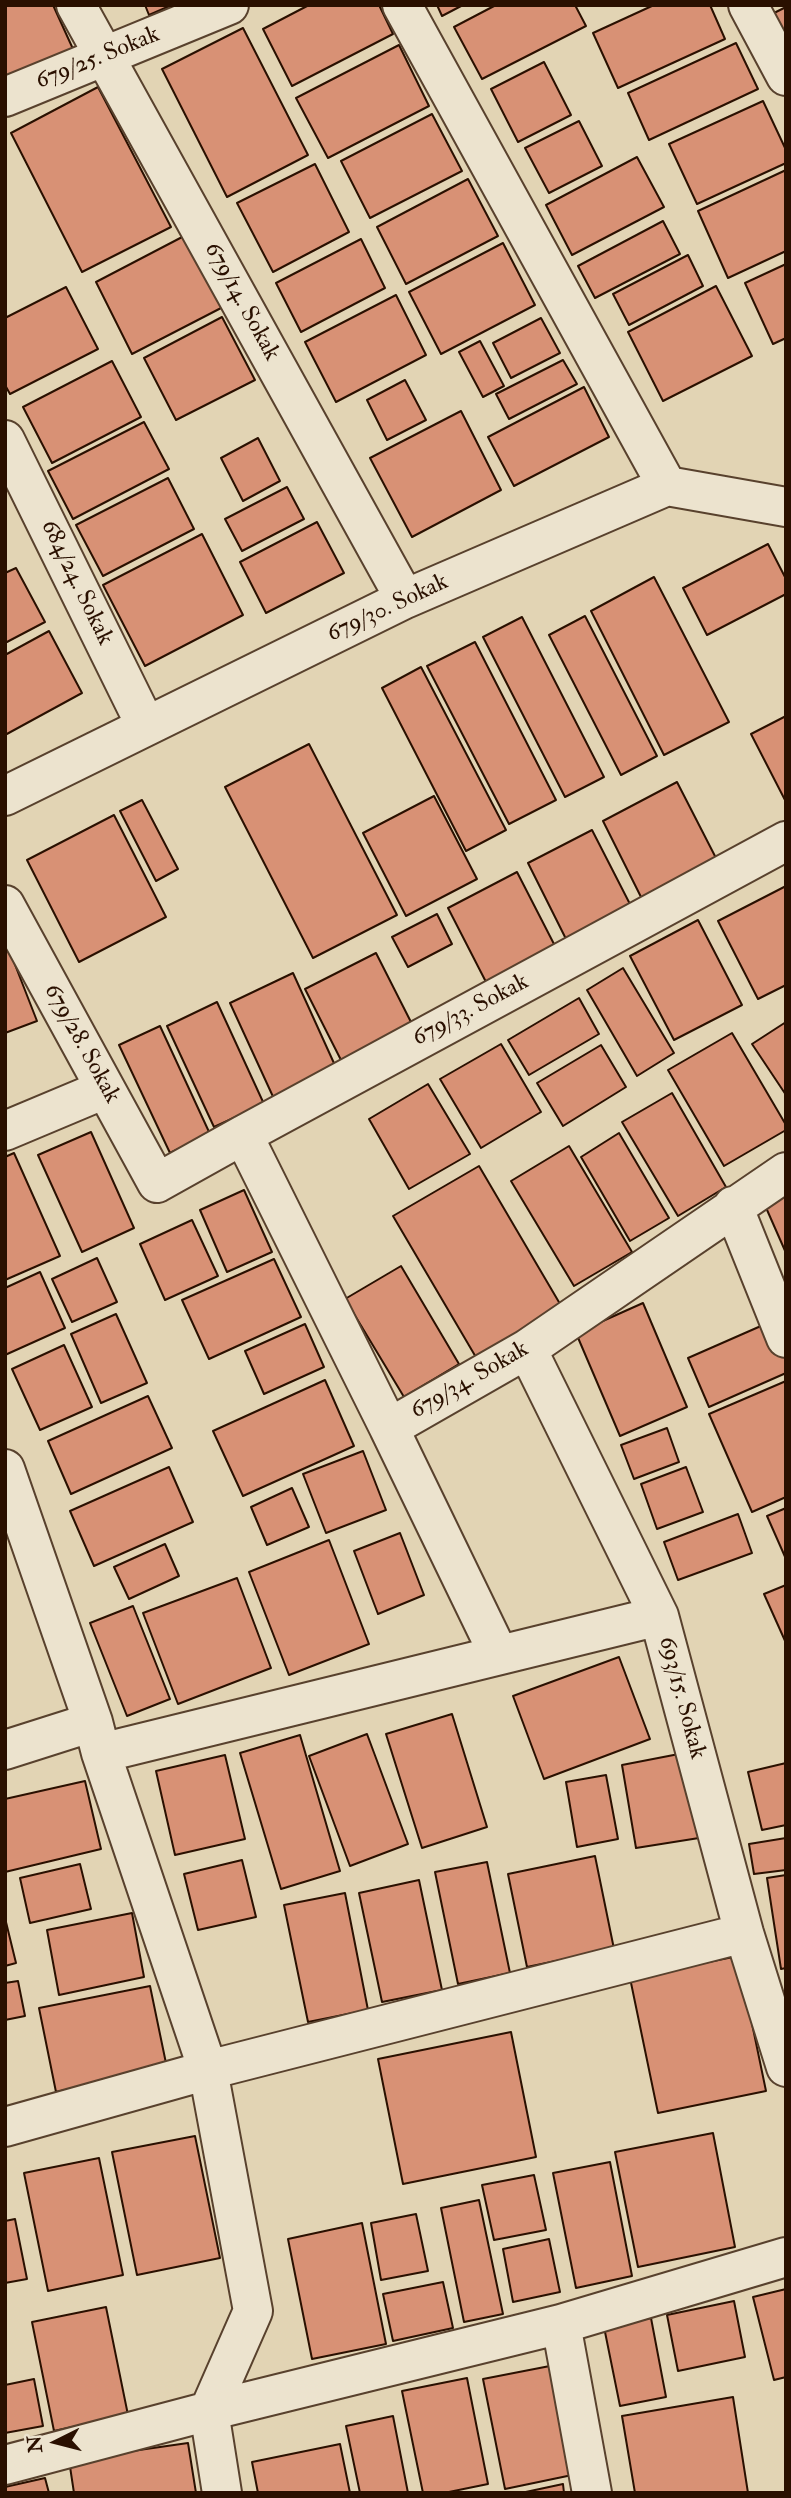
<!DOCTYPE html>
<html>
<head>
<meta charset="utf-8">
<style>
	body { margin:0 }
	#map { position:relative; width:791px; height:2498px; overflow:hidden; background:#e2d4b4; font-family:"IM FELL Double Pica",serif }
	canvas { display:block }
	.frame { position:absolute; inset:0; border:7px solid #2a1000; pointer-events:none }
	.north { position:absolute; left:21px; top:2407px; width:70px; height:70px; -webkit-text-stroke:5px #ece3ce; paint-order:stroke; rotate:264deg; font-size:19px; font-weight:700; line-height:28px; text-align:center; color:#2a1000 }
	.north::after { content:''; display:block; margin:auto; width:24px; height:32px; background:#2a1000; clip-path:polygon(50% 0,100% 100%,50% 72%,0 100%) }
</style>
</head>
<body>
<div id="map">
<canvas width="791" height="2498"></canvas>
<div class="frame"></div>
<div class="north">N</div>
</div>
<script>
const g = document.querySelector('canvas').getContext('2d');
g.lineJoin = 'round';
function paint(path, color) {
  g.fillStyle = color;
  g.fill(path, 'evenodd');
}
function stroke(path, color, width, dash) {
  g.strokeStyle = color;
  g.lineWidth = width;
  g.lineCap = dash ? 'butt' : 'round';
  g.setLineDash(dash || []);
  g.stroke(path);
}
function write(font, color, halo, rows, align = 'center') {
  g.font = font + ' "IM FELL Double Pica",serif';
  g.lineWidth = 5;
  g.setLineDash([]);
  g.textBaseline = 'middle';
  g.strokeStyle = halo;
  g.fillStyle = color;
  for (const [text, x, y, turn = 0] of rows) {
    g.save();
    g.translate(x, y);
    g.rotate((+turn || 0) * Math.PI / 180);
    g.textAlign = isNaN(turn) ? turn : align;
    if (halo) g.strokeText(text, 0, 0);
    g.fillText(text, 0, 0);
    g.restore();
  }
}
const building = new Path2D(`
	M 5,5 L 53,5 L 73,49 L 5,81 Z
	M 145,5 L 172,5 L 149,15 Z
	M 309,5 L 379,5 L 393,34 L 292,86 L 263,29 Z
	M 437,5 L 463,5 L 442,16 Z
	M 496,5 L 575,5 L 586,26 L 482,79 L 454,27 Z
	M 654,5 L 710,5 L 725,39 L 618,88 L 593,33 Z
	M 786,7 L 786,43 L 770,15 Z
	M 243,28 L 308,155 L 227,197 L 162,69 Z
	M 736,43 L 758,89 L 649,140 L 628,93 Z
	M 399,45 L 429,106 L 328,158 L 296,98 Z
	M 544,62 L 571,115 L 518,142 L 491,89 Z
	M 98,87 L 171,227 L 82,272 L 11,133 Z
	M 763,101 L 786,150 L 786,163 L 697,204 L 669,144 Z
	M 432,114 L 462,171 L 370,218 L 341,161 Z
	M 579,121 L 602,166 L 549,193 L 525,148 Z
	M 637,157 L 664,207 L 572,255 L 546,205 Z
	M 315,164 L 349,232 L 273,272 L 237,203 Z
	M 786,170 L 786,251 L 728,278 L 698,211 Z
	M 468,179 L 498,236 L 406,284 L 377,227 Z
	M 663,221 L 680,254 L 595,298 L 578,266 Z
	M 186,235 L 223,307 L 132,354 L 96,282 Z
	M 361,239 L 385,288 L 301,332 L 276,283 Z
	M 503,243 L 535,305 L 441,354 L 409,292 Z
	M 688,255 L 703,286 L 629,325 L 613,294 Z
	M 786,264 L 786,338 L 773,344 L 745,283 Z
	M 716,286 L 752,356 L 663,401 L 628,332 Z
	M 66,287 L 98,349 L 10,394 L 5,385 L 5,318 Z
	M 396,295 L 426,355 L 336,402 L 305,342 Z
	M 222,317 L 255,380 L 176,420 L 144,358 Z
	M 541,318 L 560,353 L 511,378 L 493,343 Z
	M 480,341 L 504,386 L 483,397 L 459,352 Z
	M 563,360 L 577,384 L 509,419 L 496,394 Z
	M 112,361 L 141,417 L 52,463 L 23,407 Z
	M 405,380 L 426,420 L 387,440 L 367,400 Z
	M 584,387 L 609,437 L 514,486 L 488,437 Z
	M 461,411 L 501,490 L 412,537 L 370,458 Z
	M 144,422 L 169,469 L 73,519 L 48,471 Z
	M 258,438 L 280,481 L 243,501 L 221,458 Z
	M 168,478 L 194,529 L 103,576 L 76,525 Z
	M 287,487 L 304,519 L 242,551 L 225,519 Z
	M 317,522 L 344,573 L 266,613 L 240,562 Z
	M 202,534 L 243,615 L 145,666 L 103,585 Z
	M 768,544 L 786,579 L 786,594 L 707,635 L 683,588 Z
	M 16,568 L 45,622 L 5,643 L 5,573 Z
	M 654,577 L 729,722 L 664,755 L 591,611 Z
	M 585,616 L 657,756 L 621,775 L 549,635 Z
	M 522,617 L 604,777 L 565,797 L 483,637 Z
	M 49,631 L 82,693 L 5,735 L 5,655 Z
	M 475,642 L 556,800 L 509,824 L 427,666 Z
	M 421,667 L 506,830 L 466,851 L 382,688 Z
	M 786,716 L 786,802 L 751,734 Z
	M 309,744 L 397,915 L 313,958 L 225,787 Z
	M 677,782 L 717,860 L 642,899 L 603,821 Z
	M 434,796 L 477,879 L 406,916 L 363,833 Z
	M 142,800 L 178,869 L 156,881 L 120,811 Z
	M 114,815 L 166,917 L 79,962 L 27,860 Z
	M 592,830 L 633,910 L 568,943 L 528,863 Z
	M 517,872 L 555,946 L 486,982 L 448,908 Z
	M 786,886 L 786,985 L 758,999 L 718,921 Z
	M 437,914 L 452,944 L 408,967 L 392,937 Z
	M 698,920 L 742,1005 L 674,1040 L 630,956 Z
	M 5,939 L 37,1021 L 5,1033 Z
	M 376,953 L 414,1028 L 343,1064 L 305,989 Z
	M 623,968 L 674,1053 L 637,1076 L 587,990 Z
	M 293,973 L 338,1072 L 275,1101 L 230,1003 Z
	M 579,998 L 599,1034 L 529,1075 L 508,1040 Z
	M 217,1002 L 264,1104 L 214,1127 L 167,1026 Z
	M 786,1022 L 786,1095 L 752,1044 Z
	M 160,1026 L 210,1134 L 170,1153 L 119,1045 Z
	M 732,1033 L 786,1125 L 786,1130 L 724,1166 L 668,1070 Z
	M 501,1044 L 541,1112 L 481,1148 L 440,1079 Z
	M 601,1045 L 626,1087 L 563,1126 L 537,1083 Z
	M 428,1084 L 470,1154 L 409,1189 L 369,1119 Z
	M 672,1093 L 726,1187 L 678,1216 L 622,1122 Z
	M 91,1132 L 134,1228 L 82,1252 L 38,1155 Z
	M 619,1133 L 669,1218 L 630,1241 L 581,1157 Z
	M 569,1146 L 632,1252 L 574,1286 L 511,1181 Z
	M 14,1153 L 60,1256 L 5,1280 L 5,1157 Z
	M 479,1166 L 563,1309 L 477,1359 L 393,1216 Z
	M 786,1183 L 786,1253 L 760,1194 Z
	M 244,1190 L 272,1252 L 227,1272 L 200,1210 Z
	M 192,1220 L 218,1276 L 165,1300 L 140,1244 Z
	M 97,1258 L 117,1302 L 72,1322 L 52,1279 Z
	M 274,1259 L 301,1317 L 209,1359 L 182,1300 Z
	M 401,1266 L 459,1364 L 404,1397 L 345,1299 Z
	M 40,1272 L 65,1328 L 5,1355 L 5,1288 Z
	M 643,1303 L 687,1407 L 620,1436 L 576,1333 Z
	M 116,1314 L 147,1383 L 101,1403 L 71,1334 Z
	M 770,1322 L 786,1358 L 786,1373 L 709,1407 L 688,1358 Z
	M 305,1324 L 324,1367 L 264,1394 L 245,1351 Z
	M 64,1345 L 92,1407 L 40,1430 L 12,1369 Z
	M 325,1380 L 354,1446 L 243,1496 L 213,1431 Z
	M 786,1381 L 786,1497 L 752,1512 L 709,1414 Z
	M 148,1396 L 172,1448 L 71,1494 L 48,1441 Z
	M 667,1428 L 679,1462 L 634,1479 L 621,1445 Z
	M 363,1451 L 386,1510 L 326,1533 L 303,1474 Z
	M 169,1467 L 193,1522 L 94,1566 L 70,1511 Z
	M 686,1467 L 703,1512 L 657,1529 L 641,1484 Z
	M 292,1488 L 309,1527 L 267,1545 L 251,1507 Z
	M 786,1508 L 786,1559 L 767,1516 Z
	M 738,1514 L 752,1553 L 678,1580 L 664,1542 Z
	M 400,1533 L 424,1595 L 378,1614 L 354,1551 Z
	M 329,1540 L 369,1644 L 289,1675 L 249,1572 Z
	M 165,1544 L 179,1576 L 129,1599 L 114,1567 Z
	M 237,1578 L 271,1668 L 178,1704 L 143,1613 Z
	M 786,1585 L 786,1643 L 764,1594 Z
	M 133,1606 L 170,1699 L 127,1716 L 90,1623 Z
	M 619,1657 L 650,1739 L 544,1779 L 513,1696 Z
	M 452,1714 L 487,1827 L 422,1848 L 386,1734 Z
	M 367,1734 L 408,1844 L 350,1866 L 309,1756 Z
	M 300,1735 L 340,1871 L 281,1889 L 240,1753 Z
	M 684,1753 L 699,1838 L 636,1848 L 622,1765 Z
	M 225,1755 L 245,1839 L 175,1855 L 156,1771 Z
	M 786,1763 L 786,1825 L 762,1830 L 748,1772 Z
	M 606,1775 L 618,1839 L 577,1847 L 566,1782 Z
	M 85,1781 L 101,1849 L 5,1872 L 5,1799 Z
	M 786,1838 L 786,1870 L 754,1874 L 749,1844 Z
	M 595,1856 L 614,1949 L 527,1967 L 508,1874 Z
	M 242,1860 L 256,1917 L 198,1930 L 184,1874 Z
	M 487,1862 L 510,1973 L 458,1984 L 435,1872 Z
	M 80,1864 L 91,1909 L 30,1923 L 20,1878 Z
	M 786,1875 L 786,1968 L 781,1969 L 767,1878 Z
	M 419,1880 L 442,1990 L 382,2002 L 359,1893 Z
	M 345,1893 L 368,2010 L 308,2022 L 284,1905 Z
	M 132,1913 L 144,1977 L 59,1995 L 47,1930 Z
	M 5,1918 L 16,1963 L 5,1966 Z
	M 738,1956 L 766,2091 L 658,2113 L 630,1978 Z
	M 18,1981 L 25,2016 L 5,2020 L 5,1983 Z
	M 150,1986 L 167,2068 L 56,2092 L 39,2008 Z
	M 511,2032 L 536,2157 L 403,2184 L 378,2059 Z
	M 713,2133 L 735,2247 L 638,2267 L 615,2152 Z
	M 195,2136 L 220,2258 L 137,2275 L 112,2152 Z
	M 99,2158 L 123,2275 L 48,2291 L 24,2173 Z
	M 610,2162 L 632,2276 L 576,2288 L 553,2173 Z
	M 534,2175 L 546,2230 L 494,2240 L 482,2185 Z
	M 479,2200 L 503,2314 L 464,2322 L 441,2208 Z
	M 416,2214 L 428,2271 L 381,2280 L 371,2223 Z
	M 15,2219 L 27,2279 L 5,2283 L 5,2221 Z
	M 362,2223 L 386,2344 L 312,2359 L 288,2239 Z
	M 549,2239 L 560,2292 L 513,2302 L 503,2249 Z
	M 443,2282 L 453,2328 L 393,2341 L 383,2294 Z
	M 786,2289 L 786,2377 L 774,2380 L 753,2297 Z
	M 734,2301 L 745,2357 L 678,2371 L 667,2315 Z
	M 106,2307 L 128,2415 L 54,2431 L 32,2322 Z
	M 651,2318 L 666,2397 L 620,2406 L 604,2327 Z
	M 555,2365 L 577,2474 L 505,2489 L 483,2379 Z
	M 467,2378 L 488,2484 L 444,2493 L 423,2493 L 402,2391 Z
	M 34,2379 L 43,2426 L 5,2433 L 5,2385 Z
	M 733,2397 L 748,2493 L 635,2493 L 622,2416 Z
	M 393,2416 L 408,2493 L 360,2493 L 346,2426 Z
	M 188,2443 L 196,2493 L 74,2493 L 69,2460 Z
	M 340,2444 L 350,2493 L 258,2493 L 252,2462 Z
	M 45,2478 L 49,2493 L 5,2493 L 5,2487 Z
	M 563,2484 L 564,2493 L 521,2493 Z`);
const minor = new Path2D(`
	M 76,5 L 405,599
	M 402,5 L 667,486
	M 748,5 L 786,76
	M 5,97 L 229,5
	M 5,440 L 146,726
	M 5,796 L 405,599 L 667,486 L 786,507
	M 5,905 L 157,1183 L 243,1135 L 786,841
	M 5,1131 L 105,1089
	M 243,1135 L 389,1428 L 527,1349 L 786,1172
	M 733,1206 L 786,1338
	M 527,1349 L 659,1616 L 744,1933 L 786,2067
	M 389,1428 L 499,1655
	M 5,1469 L 93,1722 L 101,1753 L 208,2070 L 253,2311 L 209,2411 L 222,2493
	M 5,1750 L 93,1722
	M 101,1753 L 659,1616
	M 5,2127 L 208,2070 L 744,1933
	M 561,2324 L 592,2493
	M 5,2465 L 209,2411 L 561,2324 L 786,2257`);
const streetNames = [
	["679/25. Sokak",98,59,-22],
	["679/14. Sokak",241,302,61],
	["684/24. Sokak",76,583,64],
	["679/30. Sokak",388,609,-25],
	["679/33. Sokak",471,1011,-28],
	["679/28. Sokak",81,1044,61],
	["679/34. Sokak",470,1381,-30],
	["693/15. Sokak",681,1698,75]
];
paint(building, '#d89175');
stroke(building, '#2a1000', 2);
stroke(minor, '#58412d', 42);
stroke(minor, '#ece3ce', 38);
write('24px', '#2a1000', '#ece3ce', streetNames);
</script>
</body>
</html>
